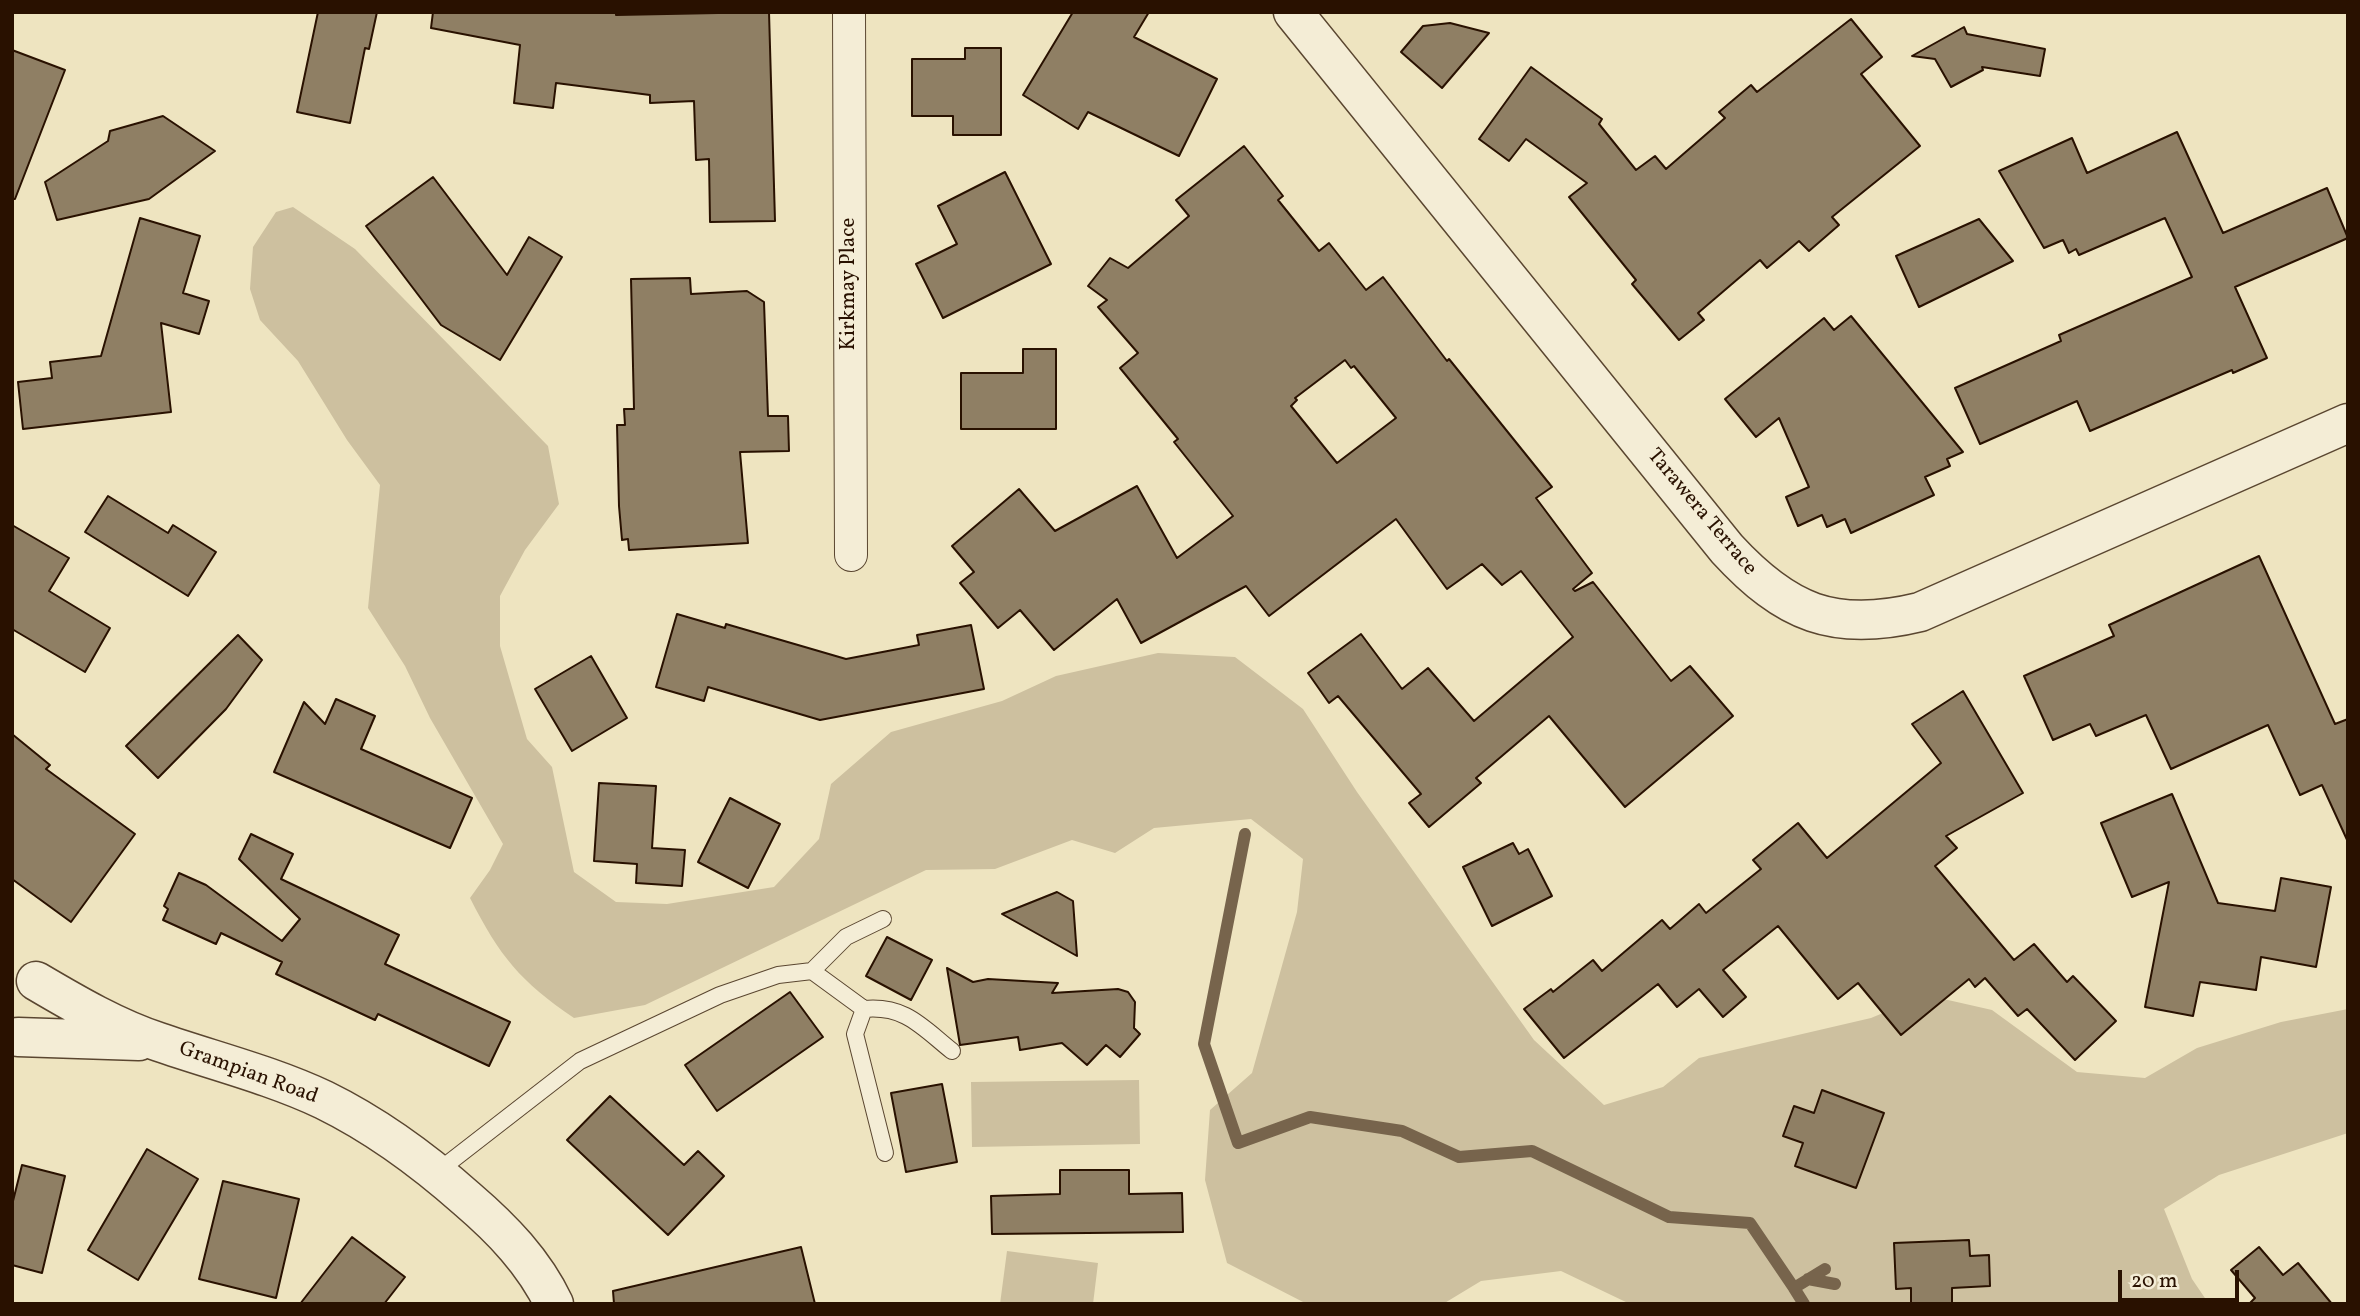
<!DOCTYPE html>
<html>
<head>
<meta charset="utf-8">
<style>
	body { margin:0 }
	#map { position:relative; width:2360px; height:1316px; overflow:hidden; background:#eee4c0; font-family:Vollkorn,serif }
	canvas { display:block }
	.frame { position:absolute; inset:0; border:14px solid #291100; pointer-events:none }
	.scale { position:absolute; left:2118px; top:1270px; width:121px; height:32px; box-sizing:border-box; border:4px solid #291100; border-top:0; padding-left:9px; font-size:21px; line-height:24px; white-space:nowrap; color:#291100; -webkit-text-stroke:5px #f4edd6; paint-order:stroke }
</style>
</head>
<body>
<div id="map">
<canvas width="2360" height="1316"></canvas>
<div class="frame"></div>
<div class="scale">20 m</div>
</div>
<script>
const g = document.querySelector('canvas').getContext('2d');
g.lineJoin = 'round';
function paint(path, color) {
  g.fillStyle = color;
  g.fill(path, 'evenodd');
}
function stroke(path, color, width, dash) {
  g.strokeStyle = color;
  g.lineWidth = width;
  g.lineCap = dash ? 'butt' : 'round';
  g.setLineDash(dash || []);
  g.stroke(path);
}
function write(font, color, halo, rows, align = 'center') {
  g.font = font + ' Vollkorn,serif';
  g.lineWidth = 7;
  g.setLineDash([]);
  g.textBaseline = 'middle';
  g.strokeStyle = halo;
  g.fillStyle = color;
  for (const [text, x, y, turn = 0] of rows) {
    g.save();
    g.translate(x, y);
    g.rotate((+turn || 0) * Math.PI / 180);
    g.textAlign = isNaN(turn) ? turn : align;
    if (halo) g.strokeText(text, 0, 0);
    g.fillText(text, 0, 0);
    g.restore();
  }
}
const green = new Path2D(`
	M 293,207 L 355,249 L 548,446 L 559,504 L 525,550 L 500,596 L 500,646 L 527,739 L 552,767 L 574,872 L 616,902 L 667,904 L 774,887 L 819,839 L 831,784 L 891,732 L 1002,701 L 1056,676 L 1158,653 L 1235,657 L 1303,709 L 1357,792 L 1534,1040 L 1604,1105 L 1663,1087 L 1699,1058 L 1871,1018 L 1926,995 L 1992,1010 L 2077,1072 L 2145,1078 L 2197,1048 L 2281,1022 L 2348,1009 L 2348,1133 L 2219,1175 L 2164,1209 L 2192,1279 L 2209,1304 L 1630,1304 L 1561,1271 L 1481,1281 L 1443,1304 L 1307,1304 L 1227,1263 L 1205,1180 L 1210,1110 L 1252,1073 L 1297,912 L 1303,859 L 1251,819 L 1154,828 L 1115,853 L 1072,840 L 995,869 L 926,870 L 645,1005 L 574,1018 C 520,981 500,957 470,898 L 490,870 L 503,844 L 430,718 L 405,666 L 368,608 L 380,485 L 347,440 L 298,361 L 260,320 L 250,289 L 253,247 L 276,212 Z
	M 1139,1080 L 1140,1144 L 972,1147 L 971,1082 Z
	M 1007,1251 L 1098,1263 L 1093,1304 L 1000,1304 Z`);
const stream = new Path2D(`
	M 1245,834 L 1204,1044 L 1238,1143 L 1310,1117 L 1402,1131 L 1459,1157 L 1532,1151 L 1669,1217 L 1750,1223 L 1794,1288 L 1825,1269
	M 1808,1279 L 1835,1284
	M 1794,1288 L 1804,1304`);
const building = new Path2D(`
	M 318,12 L 377,12 L 369,49 L 365,48 L 350,123 L 297,112 Z
	M 433,12 L 616,12 L 616,15 L 769,12 L 775,221 L 710,222 L 709,159 L 696,160 L 694,101 L 650,103 L 650,95 L 556,83 L 553,108 L 514,103 L 520,45 L 431,28 Z
	M 1073,12 L 1149,12 L 1134,37 L 1217,79 L 1179,156 L 1088,112 L 1078,129 L 1023,95 Z
	M 1851,19 L 1882,57 L 1861,74 L 1920,146 L 1832,217 L 1839,225 L 1809,251 L 1799,241 L 1767,268 L 1760,260 L 1698,313 L 1704,320 L 1679,340 L 1632,284 L 1636,280 L 1569,197 L 1587,183 L 1526,139 L 1509,161 L 1479,139 L 1531,67 L 1602,119 L 1599,124 L 1636,170 L 1655,156 L 1666,169 L 1725,118 L 1719,112 L 1751,85 L 1757,92 Z
	M 1450,23 L 1489,33 L 1442,88 L 1401,52 L 1423,26 Z
	M 1964,27 L 1967,34 L 2045,49 L 2040,76 L 1982,67 L 1983,70 L 1951,87 L 1935,59 L 1912,56 Z
	M 965,48 L 1001,48 L 1001,135 L 953,135 L 953,116 L 912,116 L 912,59 L 965,59 Z
	M 12,50 L 65,70 L 15,199 L 12,199 Z
	M 163,116 L 215,151 L 149,199 L 57,220 L 45,182 L 108,141 L 110,131 Z
	M 2177,132 L 2223,233 L 2327,188 L 2348,238 L 2235,287 L 2267,358 L 2233,373 L 2232,370 L 2090,431 L 2077,401 L 1980,444 L 1955,388 L 2061,341 L 2059,335 L 2192,277 L 2165,218 L 2079,255 L 2076,249 L 2069,253 L 2063,240 L 2044,248 L 1999,171 L 2072,138 L 2087,173 Z
	M 1244,146 L 1283,196 L 1278,200 L 1319,251 L 1329,243 L 1366,290 L 1383,277 L 1447,361 L 1449,359 L 1552,487 L 1536,498 L 1592,573 L 1573,589 L 1575,591 L 1593,582 L 1671,681 L 1690,666 L 1733,716 L 1625,807 L 1549,716 L 1476,778 L 1481,783 L 1429,827 L 1409,803 L 1421,794 L 1338,696 L 1329,703 L 1308,673 L 1361,634 L 1402,689 L 1428,668 L 1474,721 L 1573,637 L 1521,571 L 1502,585 L 1482,564 L 1447,589 L 1396,519 L 1269,616 L 1246,586 L 1141,643 L 1117,599 L 1054,650 L 1020,610 L 998,628 L 960,583 L 974,572 L 952,546 L 1019,489 L 1055,531 L 1137,486 L 1177,558 L 1233,516 L 1174,442 L 1178,439 L 1120,368 L 1138,353 L 1098,307 L 1107,300 L 1088,286 L 1110,258 L 1128,268 L 1189,216 L 1176,200 ZM 1345,360 L 1351,368 L 1354,366 L 1396,418 L 1337,463 L 1291,406 L 1297,400 L 1295,398 Z
	M 1005,172 L 1051,264 L 943,318 L 916,264 L 957,244 L 938,206 Z
	M 433,177 L 507,275 L 529,237 L 562,257 L 500,360 L 441,325 L 366,226 Z
	M 140,218 L 200,236 L 183,293 L 209,301 L 199,334 L 161,323 L 171,412 L 23,429 L 18,382 L 52,378 L 50,362 L 101,356 Z
	M 1979,219 L 2013,261 L 1919,307 L 1896,256 Z
	M 690,278 L 691,294 L 747,291 L 764,302 L 768,416 L 788,416 L 789,451 L 740,452 L 748,543 L 629,550 L 628,539 L 622,540 L 619,506 L 617,425 L 625,425 L 624,409 L 634,409 L 631,279 Z
	M 1851,316 L 1963,452 L 1947,459 L 1950,466 L 1925,477 L 1934,495 L 1851,533 L 1845,519 L 1827,527 L 1822,515 L 1798,526 L 1786,497 L 1809,487 L 1779,418 L 1756,437 L 1725,399 L 1824,318 L 1834,330 Z
	M 1023,349 L 1056,349 L 1056,429 L 961,429 L 961,373 L 1023,373 Z
	M 108,496 L 168,533 L 173,525 L 216,552 L 188,596 L 85,532 Z
	M 12,525 L 69,558 L 49,591 L 110,628 L 85,672 L 12,629 Z
	M 2259,556 L 2335,724 L 2348,719 L 2348,842 L 2322,785 L 2300,795 L 2268,725 L 2171,769 L 2146,715 L 2096,736 L 2090,724 L 2053,740 L 2024,676 L 2114,636 L 2109,625 Z
	M 677,614 L 725,628 L 726,624 L 846,659 L 919,645 L 917,635 L 971,625 L 984,689 L 820,720 L 708,687 L 704,701 L 656,687 Z
	M 238,635 L 262,660 L 226,709 L 158,778 L 126,746 Z
	M 591,656 L 627,718 L 572,751 L 535,689 Z
	M 1963,691 L 2023,793 L 1946,836 L 1957,848 L 1935,866 L 2014,960 L 2034,944 L 2067,982 L 2073,976 L 2116,1021 L 2075,1060 L 2027,1009 L 2018,1016 L 1985,978 L 1975,987 L 1969,979 L 1901,1035 L 1858,983 L 1838,999 L 1778,926 L 1723,970 L 1746,997 L 1723,1017 L 1699,989 L 1677,1007 L 1658,984 L 1564,1058 L 1524,1009 L 1551,989 L 1553,992 L 1593,960 L 1602,971 L 1662,920 L 1670,929 L 1699,904 L 1706,913 L 1761,869 L 1753,860 L 1798,823 L 1827,858 L 1941,763 L 1912,724 Z
	M 336,699 L 375,716 L 361,749 L 472,798 L 450,848 L 274,772 L 304,702 L 325,724 Z
	M 12,734 L 50,765 L 46,769 L 135,834 L 71,922 L 12,879 Z
	M 599,783 L 656,786 L 652,848 L 685,850 L 682,886 L 636,883 L 637,864 L 594,861 Z
	M 2172,794 L 2218,903 L 2275,911 L 2281,878 L 2331,887 L 2316,967 L 2261,957 L 2256,990 L 2200,982 L 2193,1016 L 2145,1007 L 2169,882 L 2132,897 L 2101,823 Z
	M 730,798 L 780,824 L 748,888 L 698,862 Z
	M 251,834 L 293,854 L 281,879 L 399,935 L 385,964 L 510,1022 L 489,1066 L 378,1014 L 375,1020 L 276,974 L 282,962 L 221,933 L 216,944 L 163,920 L 168,909 L 164,906 L 179,873 L 206,885 L 282,941 L 300,919 L 239,859 Z
	M 1513,843 L 1519,854 L 1528,849 L 1552,896 L 1492,926 L 1463,867 Z
	M 1057,892 L 1073,901 L 1077,956 L 1002,914 Z
	M 887,937 L 932,960 L 911,1000 L 866,976 Z
	M 947,968 L 973,982 L 988,979 L 1058,983 L 1052,993 L 1118,989 L 1128,992 L 1135,1002 L 1134,1028 L 1140,1034 L 1120,1057 L 1106,1045 L 1087,1065 L 1062,1043 L 1020,1050 L 1018,1037 L 960,1045 Z
	M 790,992 L 823,1037 L 717,1111 L 685,1065 Z
	M 942,1084 L 957,1162 L 906,1172 L 891,1093 Z
	M 1822,1090 L 1884,1113 L 1856,1188 L 1795,1166 L 1803,1143 L 1783,1136 L 1794,1106 L 1814,1113 Z
	M 610,1096 L 684,1165 L 698,1151 L 724,1176 L 668,1235 L 567,1140 Z
	M 147,1149 L 198,1179 L 138,1280 L 88,1250 Z
	M 22,1165 L 65,1176 L 42,1273 L 12,1265 L 12,1205 Z
	M 1060,1170 L 1129,1170 L 1129,1194 L 1182,1193 L 1183,1232 L 992,1234 L 991,1196 L 1060,1194 Z
	M 223,1181 L 299,1199 L 276,1298 L 199,1279 Z
	M 352,1237 L 405,1277 L 384,1304 L 300,1304 Z
	M 1969,1240 L 1970,1256 L 1989,1255 L 1990,1286 L 1952,1288 L 1952,1304 L 1911,1304 L 1911,1288 L 1896,1289 L 1894,1243 Z
	M 801,1247 L 815,1304 L 614,1304 L 613,1291 Z
	M 2259,1247 L 2283,1275 L 2298,1263 L 2332,1304 L 2249,1304 L 2255,1298 L 2231,1270 Z`);
const service = new Path2D(`
	M 812,971 L 846,937 L 883,919
	M 864,1009 L 855,1034 L 885,1153
	M 437,1172 L 580,1061 L 720,995 L 778,975 L 812,971 L 864,1009 C 905,1005 922,1027 952,1051`);
const minor = new Path2D(`
	M 849,12 L 851,555`);
const tertiary = new Path2D(`
	M 1293,12 L 1727,549 C 1786,613 1834,633 1920,612 L 2348,423
	M 36,981 C 75,1004 116,1028 159,1042 C 214,1061 271,1075 324,1100 C 377,1126 423,1160 467,1199 C 502,1229 534,1262 554,1304
	M 18,1037 L 139,1041`);
const streetNames = [
	["Kirkmay Place",850,284,-90],
	["Tarawera Terrace",1701,513,50],
	["Grampian Road",248,1074,20]
];
paint(green, '#cdc09f');
stroke(stream, '#77644c', 12);
paint(building, '#8f7f64');
stroke(building, '#291100', 2);
stroke(service, '#5a4630', 18);
stroke(minor, '#5a4630', 34);
stroke(tertiary, '#5a4630', 41);
stroke(service, '#f4edd6', 16);
stroke(minor, '#f4edd6', 32);
stroke(tertiary, '#f4edd6', 38);
write('21px', '#291100', '#f4edd6', streetNames);
</script>
</body>
</html>
